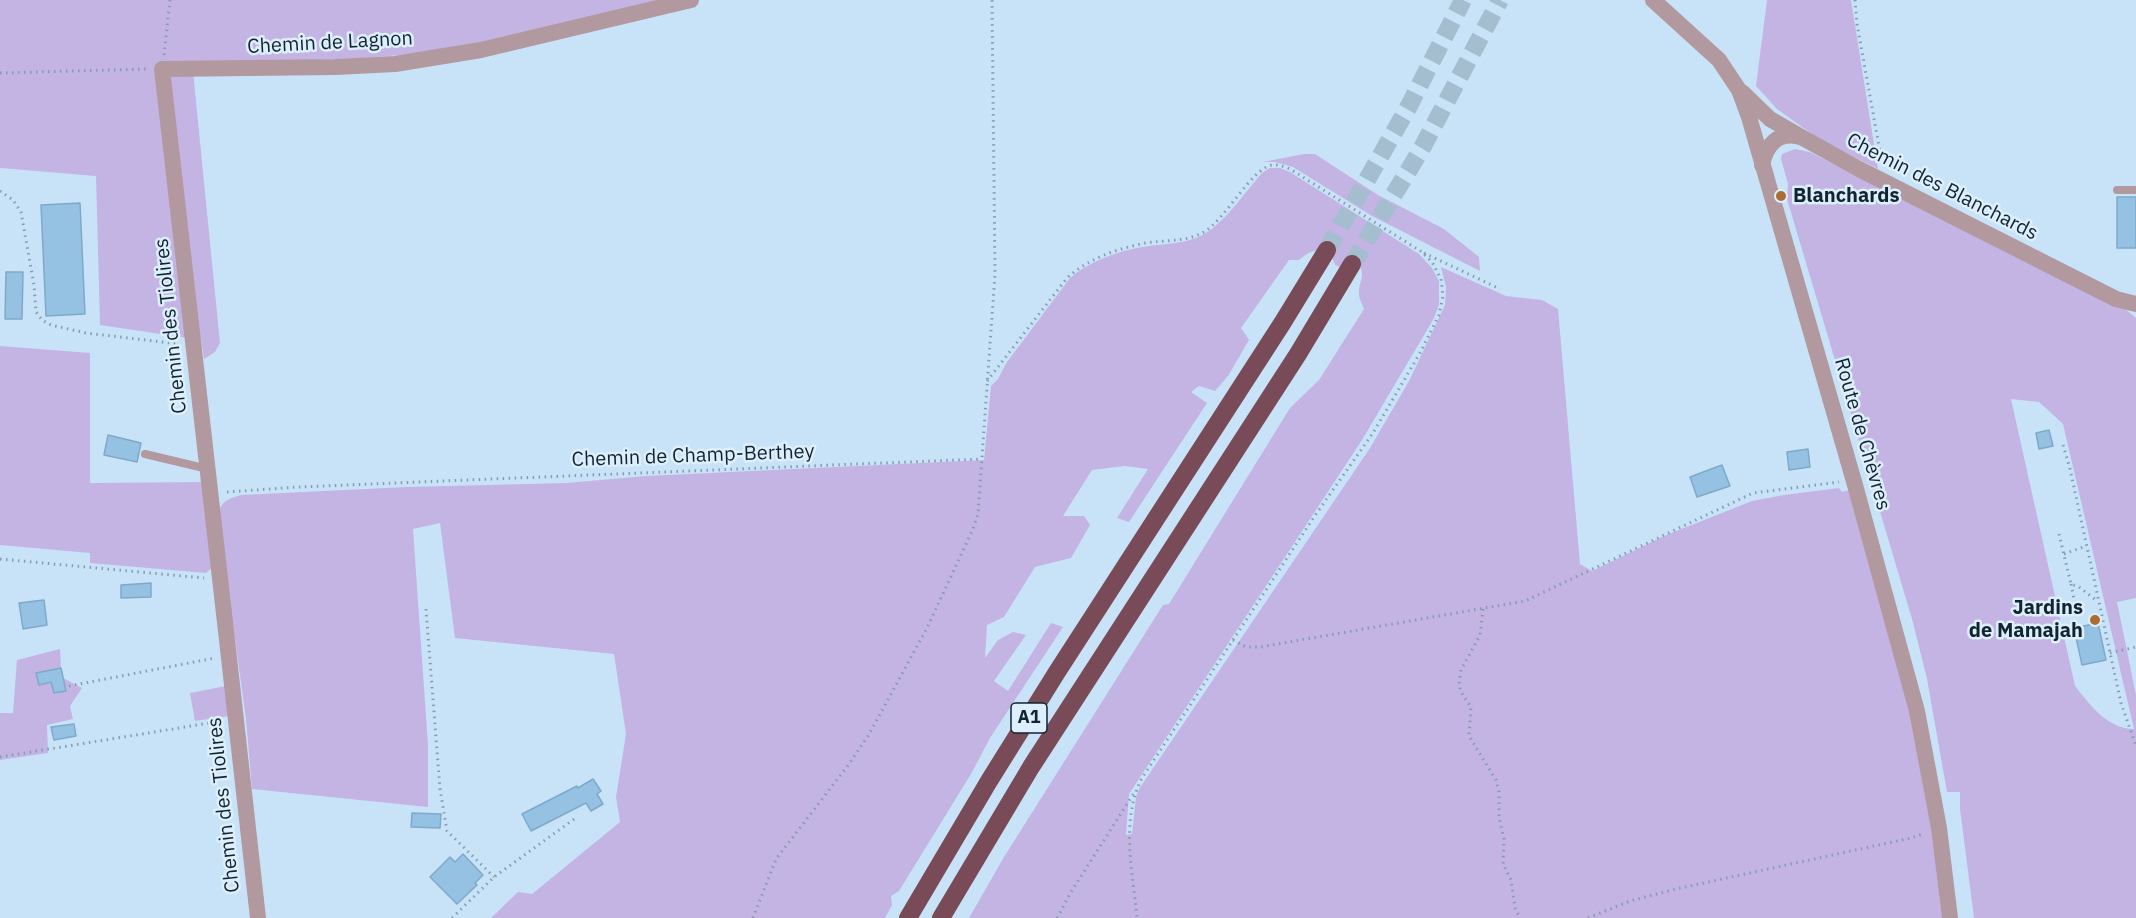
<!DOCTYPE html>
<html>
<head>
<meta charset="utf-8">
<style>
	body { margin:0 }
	canvas { display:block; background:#c8e3f7 }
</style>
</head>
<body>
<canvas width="2136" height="918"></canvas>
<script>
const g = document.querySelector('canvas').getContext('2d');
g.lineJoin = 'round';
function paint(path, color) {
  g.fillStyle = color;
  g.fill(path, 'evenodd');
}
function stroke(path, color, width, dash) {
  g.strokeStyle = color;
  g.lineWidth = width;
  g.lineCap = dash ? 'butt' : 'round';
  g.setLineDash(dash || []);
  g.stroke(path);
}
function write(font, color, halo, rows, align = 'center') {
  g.font = font + ' "IBM Plex Sans",sans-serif';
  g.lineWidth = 5;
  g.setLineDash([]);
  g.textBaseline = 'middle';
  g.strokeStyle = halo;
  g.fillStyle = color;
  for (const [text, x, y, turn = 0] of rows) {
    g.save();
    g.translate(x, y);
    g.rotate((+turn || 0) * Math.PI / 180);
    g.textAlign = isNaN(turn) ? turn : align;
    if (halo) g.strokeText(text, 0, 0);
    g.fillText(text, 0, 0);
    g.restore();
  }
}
const green = new Path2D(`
	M 0,0 L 662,0 C 572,21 481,48 389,56 C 323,61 258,61 192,61 L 220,343 L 215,352 L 204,359 L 201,340 L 100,325 L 96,176 L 0,168 Z
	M 1767,0 L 1851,0 L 1878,169 L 1819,139 L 1777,109 L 1756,86 Z
	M 1795,149 L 1810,152 L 1894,195 L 2124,308 L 2136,318 L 2136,598 L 2117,602 L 2136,695 L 2136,918 L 1974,918 L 1960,809 L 1960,792 L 1947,792 L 1927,679 L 1912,619 L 1787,199 L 1788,184 L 1781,159 L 1782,154 ZM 2011,399 L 2039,402 L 2063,424 L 2134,729 C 2108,729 2090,705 2075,686 Z
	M 1304,154 L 1315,154 L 1378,195 L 1444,229 L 1479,257 L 1480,271 L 1372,216 L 1293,167 L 1275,162 L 1263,162 Z
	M 1270,168 L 1280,168 L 1290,172 L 1419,254 L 1432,268 L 1439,281 L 1439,305 L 1433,320 L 1362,440 L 1129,794 L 1126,835 L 1132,834 L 1136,797 L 1139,789 L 1370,448 L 1409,381 L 1445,305 L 1446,287 L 1441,267 L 1506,296 L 1542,300 L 1558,309 L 1580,564 L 1592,571 L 1664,536 L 1752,501 L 1784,495 L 1839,488 L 1842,492 L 1850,490 L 1911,714 L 1930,815 L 1942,918 L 969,918 L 1004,857 L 1163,605 L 1169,604 L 1290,408 L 1319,380 L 1364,309 C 1363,305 1359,299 1359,294 C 1358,282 1367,275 1358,264 L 1340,267 L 1335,265 L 1330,251 C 1317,248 1309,251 1299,260 L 1289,260 L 1241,328 L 1249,340 L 1228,376 L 1215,391 L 1199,386 L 1191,392 L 1207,403 L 1129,522 L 1117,518 L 1148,469 L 1125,466 L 1092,470 L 1063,516 L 1084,516 L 1090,525 L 1071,558 L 1035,567 L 1004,617 L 987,625 L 985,658 L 998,640 L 1013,632 L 1026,635 L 994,681 L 1008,691 L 1051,623 L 1063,627 L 990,738 L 971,774 L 899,891 L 891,896 L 892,905 L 885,918 L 491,918 L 518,892 L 532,894 L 620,822 L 616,797 L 626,734 L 614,654 L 455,638 L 440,523 L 413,529 L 428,745 L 428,807 L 252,789 L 246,719 L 218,515 C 221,501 228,499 241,495 L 407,487 L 566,483 L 646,476 L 984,460 L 991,386 L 998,379 L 1007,362 L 1070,278 C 1089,262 1113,253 1137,248 C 1160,243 1188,246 1209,231 C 1228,218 1246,191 1262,173 Z
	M 0,346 L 90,353 L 90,483 L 204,482 L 212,568 L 206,573 L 90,563 L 90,553 L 0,545 Z
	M 60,649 L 61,668 L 37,673 L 39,685 L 51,682 L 54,693 L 65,691 L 63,678 L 82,688 L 70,706 L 73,719 L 47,725 L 48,753 L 0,760 L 0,713 L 13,713 L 17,660 Z
	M 226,686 L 229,716 L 195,721 L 190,693 Z`);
const building = new Path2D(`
	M 2117,197 L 2136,197 L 2136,248 L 2117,248 Z
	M 80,203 L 85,314 L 46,316 L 41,205 Z
	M 6,272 L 23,272 L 22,319 L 5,319 Z
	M 2049,430 L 2053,446 L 2039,449 L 2036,433 Z
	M 108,435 L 141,443 L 137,462 L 104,455 Z
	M 1808,449 L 1810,467 L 1789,470 L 1787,452 Z
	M 1722,465 L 1730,486 L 1697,497 L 1690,477 Z
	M 151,583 L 151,597 L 121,598 L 121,585 Z
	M 44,600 L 47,625 L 23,629 L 19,603 Z
	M 2098,623 L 2106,660 L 2082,665 L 2074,628 Z
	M 61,668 L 66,691 L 54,693 L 51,682 L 39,685 L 36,673 Z
	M 74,724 L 76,736 L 54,740 L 51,727 Z
	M 593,779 L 601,791 L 597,794 L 603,804 L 591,811 L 586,803 L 531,831 L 522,814 L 577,786 L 578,788 Z
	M 412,813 L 441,814 L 440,828 L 411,827 Z
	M 463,854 L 483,875 L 475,883 L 477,885 L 457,904 L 430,877 L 450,857 L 455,862 Z`);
const motorwayTunnel = new Path2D(`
	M 1327,250 L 1409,106 L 1463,0
	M 1352,264 L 1422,148 L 1500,0`);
const path = new Path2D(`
	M 1855,0 L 1857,24 L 1882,163
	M 164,55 L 170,0
	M 0,73 L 146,69
	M 0,191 L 13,200 L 21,212 L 34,285 L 36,312 L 42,320 L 51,325 L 86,333 L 179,344
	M 1424,253 L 1500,289
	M 987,381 L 1067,278 C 1089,258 1117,249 1145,243 C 1165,240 1186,242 1204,232 C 1226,219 1251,169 1272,165 C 1278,164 1284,167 1290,169 L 1422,252 L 1432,262 L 1441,279 L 1443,296 L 1439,315 L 1420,353 L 1373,433 L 1316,514 L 1142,778 C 1120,820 1133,873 1137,918
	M 2063,445 L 2070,469 L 2121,703 L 2136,746
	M 227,492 L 298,487 L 981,459
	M 2059,534 L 2071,584 L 2079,587 L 2096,600
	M 2064,554 L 2086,546
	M 0,559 L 204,578
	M 2071,584 L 2074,599 L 2072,600
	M 426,609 L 440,789 L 447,831 L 494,877
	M 1483,609 L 1480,635 L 1461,670 L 1459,684 L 1461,692 L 1471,707 L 1469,736 L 1496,780 L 1499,792 L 1499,818 L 1504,839 L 1503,864 L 1511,880 L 1515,908 L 1520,918
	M 1233,640 L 1246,647 L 1260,647 L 1525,601 L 1753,493 L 1839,482
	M 2110,653 L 2136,647
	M 69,686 L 215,658
	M 0,757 L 222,721
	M 452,918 L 494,877 L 577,817
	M 753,918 L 776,859 L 849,764 L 868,736 L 927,628 L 973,529 L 978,514 L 995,274 L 992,0
	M 1057,918 L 1071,892 L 1134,793
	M 1588,918 L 1630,901 L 1676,889 L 1911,838 L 1923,834`);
const service = new Path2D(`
	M 2117,190 L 2136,190
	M 145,454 L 208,469`);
const minor = new Path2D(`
	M 1653,0 L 1719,60 L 1739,90 L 1749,117 L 1855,485 L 1917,711 L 1939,828 L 1950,918
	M 1742,92 L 1770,119 L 1803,138 L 1859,169 L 2116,299 L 2136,304
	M 1762,165 C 1766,145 1778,131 1800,137
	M 258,918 C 226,635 196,352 162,69 L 335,67 L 395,64 L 481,50 L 691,0`);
const motorway = new Path2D(`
	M 908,918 L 989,781 L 1057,672 L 1283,322 L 1327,250
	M 941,918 L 1031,767 L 1298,354 L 1352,264`);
const markers = [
	[1781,196,6,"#ac6d33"],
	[2095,620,6,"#ac6d33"]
];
const shields = [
	[1029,718,36]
];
const shieldNames = [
	["A1",1029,718]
];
const streetNames = [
	["Chemin de Lagnon",330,43,-3],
	["Chemin des Blanchards",1942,187,27],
	["Chemin des Tiolires",171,326,-96],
	["Route de Chèvres",1862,434,74],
	["Chemin de Champ-Berthey",693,456,-2],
	["Chemin des Tiolires",224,805,-96]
];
const poiNames = [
	["Blanchards",1793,196],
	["Jardins",2083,608,"right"],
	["de Mamajah",2083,631,"right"]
];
paint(green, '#c4b4e3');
paint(building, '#95c1e2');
stroke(building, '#7eaaca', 1.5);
stroke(motorwayTunnel, '#a4bdcf', 18, [18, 9]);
stroke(path, '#859cae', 3, [1.5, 4.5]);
stroke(service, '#b1999f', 8);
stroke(minor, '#b1999f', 16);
stroke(motorway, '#794a58', 18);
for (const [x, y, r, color] of markers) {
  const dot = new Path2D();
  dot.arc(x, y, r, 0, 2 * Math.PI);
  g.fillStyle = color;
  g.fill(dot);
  stroke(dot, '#ddeffc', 2);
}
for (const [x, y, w] of shields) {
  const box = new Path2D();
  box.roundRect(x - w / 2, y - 15, w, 30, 4.5);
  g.fillStyle = '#ddeffc';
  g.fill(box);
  stroke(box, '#132431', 1.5);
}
write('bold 18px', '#132431', null, shieldNames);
write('20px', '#132431', '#ddeffc', streetNames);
write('bold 20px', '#132431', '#ddeffc', poiNames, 'left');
</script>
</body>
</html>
